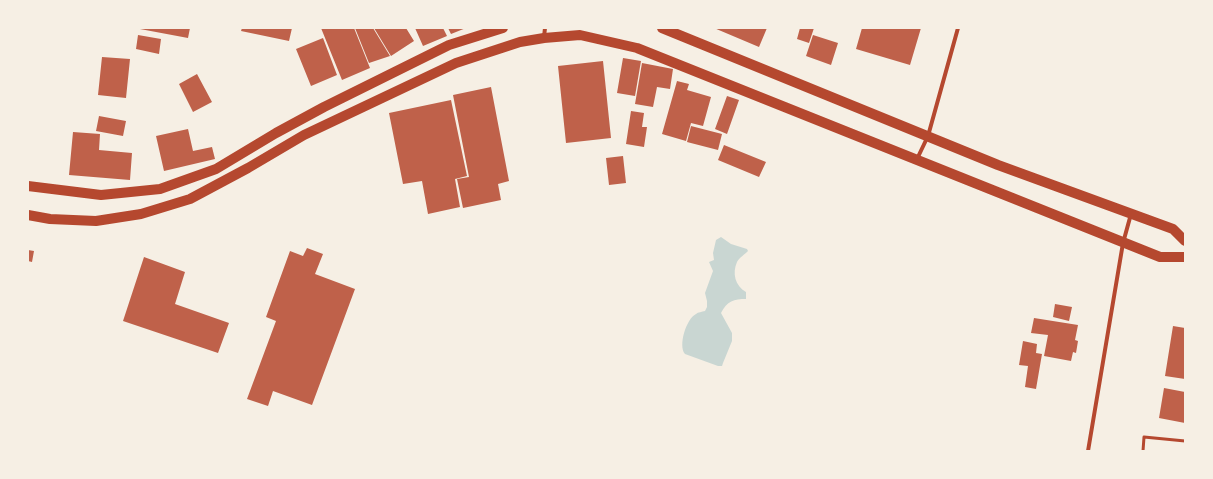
<!DOCTYPE html>
<html>
<head>
<meta charset="utf-8">
<style>
	body { margin:0 }
	#map { position:relative; width:1213px; height:479px; overflow:hidden; background:#f6efe4; font-family:"DM Sans",sans-serif }
	canvas { display:block }
	.frame { position:absolute; inset:0; border:29px solid #f6efe4; pointer-events:none }
</style>
</head>
<body>
<div id="map">
<canvas width="1213" height="479"></canvas>
<div class="frame"></div>
</div>
<script>
const g = document.querySelector('canvas').getContext('2d');
g.lineJoin = 'round';
function paint(path, color) {
  g.fillStyle = color;
  g.fill(path, 'evenodd');
}
function stroke(path, color, width, dash) {
  g.strokeStyle = color;
  g.lineWidth = width;
  g.lineCap = dash ? 'butt' : 'round';
  g.setLineDash(dash || []);
  g.stroke(path);
}
const water = new Path2D(`
	M 721,237 L 731,244 L 747,249 L 748,251 C 745,254 739,258 737,262 C 732,273 735,286 746,292 L 746,299 C 734,299 727,301 721,313 L 732,333 L 732,341 L 723,363 L 722,366 L 718,366 L 685,354 C 678,346 686,319 696,314 C 698,312 702,312 705,311 L 707,307 L 707,301 L 705,293 L 713,271 L 709,262 L 714,260 L 713,253 L 716,240 Z`);
const building = new Path2D(`
	M 141,28 L 190,28 L 188,38 L 140,29 Z
	M 242,28 L 292,28 L 289,41 L 241,31 Z
	M 321,28 L 354,28 L 370,68 L 342,80 Z
	M 355,28 L 373,28 L 390,56 L 369,63 Z
	M 374,28 L 406,28 L 414,41 L 391,56 Z
	M 415,28 L 443,28 L 447,36 L 423,46 Z
	M 448,28 L 466,28 L 451,34 Z
	M 714,28 L 767,28 L 759,47 Z
	M 800,28 L 814,28 L 809,43 L 797,39 Z
	M 862,28 L 921,28 L 910,65 L 856,49 Z
	M 138,35 L 161,39 L 159,54 L 136,49 Z
	M 813,35 L 838,43 L 831,65 L 806,56 Z
	M 323,38 L 337,75 L 311,86 L 296,49 Z
	M 102,57 L 130,59 L 126,98 L 98,95 Z
	M 623,58 L 641,61 L 635,96 L 617,93 Z
	M 603,61 L 611,138 L 566,143 L 558,66 Z
	M 642,63 L 673,69 L 670,89 L 657,87 L 653,107 L 635,104 Z
	M 197,74 L 212,102 L 193,112 L 179,84 Z
	M 677,81 L 689,84 L 687,90 L 711,97 L 703,126 L 691,123 L 686,141 L 662,134 Z
	M 491,87 L 509,181 L 498,184 L 501,200 L 463,208 L 457,179 L 469,177 L 453,95 Z
	M 727,96 L 739,100 L 727,134 L 715,129 Z
	M 451,100 L 467,176 L 455,179 L 460,207 L 428,214 L 422,181 L 403,184 L 389,113 Z
	M 631,111 L 644,113 L 642,127 L 647,127 L 644,147 L 626,144 Z
	M 99,116 L 126,121 L 123,136 L 96,131 Z
	M 691,126 L 722,134 L 718,150 L 687,142 Z
	M 188,129 L 193,151 L 212,147 L 215,159 L 164,171 L 156,136 Z
	M 73,132 L 100,134 L 99,150 L 132,153 L 130,180 L 69,175 Z
	M 724,145 L 766,162 L 759,177 L 718,160 Z
	M 623,156 L 626,183 L 609,185 L 606,158 Z
	M 307,248 L 323,254 L 315,274 L 355,289 L 312,405 L 273,391 L 268,406 L 247,399 L 276,321 L 266,317 L 290,251 L 303,256 Z
	M 28,250 L 34,251 L 32,262 L 28,261 Z
	M 144,257 L 185,272 L 175,304 L 229,323 L 218,353 L 123,321 Z
	M 1055,304 L 1072,307 L 1069,321 L 1053,317 Z
	M 1034,318 L 1078,325 L 1075,340 L 1078,341 L 1076,353 L 1073,352 L 1071,361 L 1044,356 L 1048,335 L 1031,333 Z
	M 1173,326 L 1185,328 L 1185,379 L 1165,376 Z
	M 1023,341 L 1037,344 L 1036,353 L 1042,354 L 1036,389 L 1025,387 L 1028,366 L 1019,365 Z
	M 1164,388 L 1185,392 L 1185,423 L 1159,418 Z`);
const service = new Path2D(`
	M 1143,451 L 1144,437 L 1185,441`);
const minor = new Path2D(`
	M 544,37 L 545,28
	M 917,159 L 928,136 L 958,28
	M 1088,451 L 1123,243 L 1131,214`);
const primary = new Path2D(`
	M 662,28 L 998,165 L 1173,229 L 1185,241
	M 28,186 L 101,195 L 160,189 L 216,169 L 276,133 L 324,107 L 449,45 L 503,28
	M 28,215 L 50,219 L 96,221 L 141,214 L 190,199 L 248,168 L 304,135 L 456,63 L 520,42 L 544,38 L 580,35 L 637,48 L 1160,257 L 1185,257`);
paint(water, '#c9d6d2');
paint(building, '#bf614a');
stroke(service, '#b5482f', 3);
stroke(minor, '#b5482f', 4);
stroke(primary, '#b5482f', 10);
</script>
</body>
</html>
